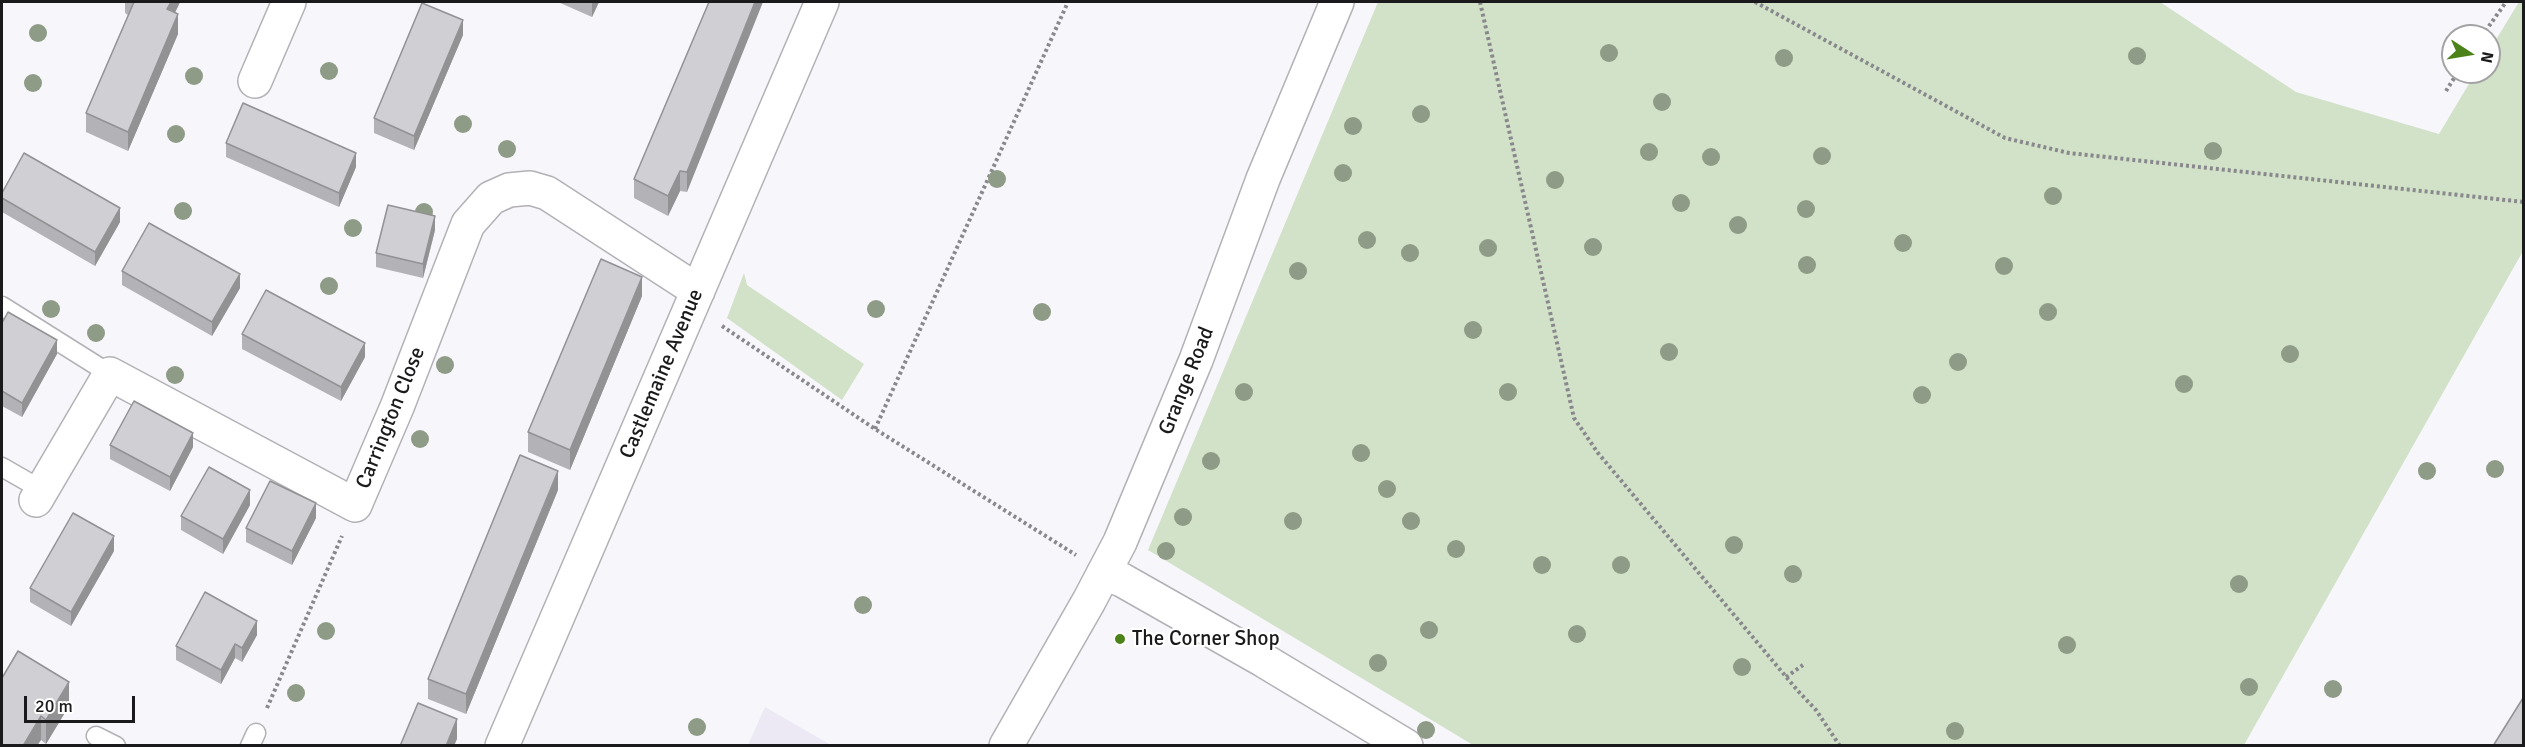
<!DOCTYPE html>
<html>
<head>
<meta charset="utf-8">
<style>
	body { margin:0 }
	#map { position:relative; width:2525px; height:747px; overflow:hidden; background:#f7f6fb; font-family:Signika,sans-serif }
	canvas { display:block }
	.frame { position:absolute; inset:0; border:3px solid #1a191b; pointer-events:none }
	.north { position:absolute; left:2441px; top:24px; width:60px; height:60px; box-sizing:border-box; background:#fff; border:2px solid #a3a3a4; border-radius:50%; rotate:102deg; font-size:16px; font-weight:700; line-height:24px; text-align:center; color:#1a191b }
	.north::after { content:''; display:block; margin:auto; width:21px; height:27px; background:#4b821a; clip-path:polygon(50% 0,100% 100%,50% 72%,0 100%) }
	.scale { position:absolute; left:24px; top:696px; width:111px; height:27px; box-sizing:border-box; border:3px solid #1a191b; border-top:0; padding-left:8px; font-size:18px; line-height:21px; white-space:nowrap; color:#1a191b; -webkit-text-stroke:4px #fff; paint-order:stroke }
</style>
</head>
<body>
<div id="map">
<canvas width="2525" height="747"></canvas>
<div class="frame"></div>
<div class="north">N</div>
<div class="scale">20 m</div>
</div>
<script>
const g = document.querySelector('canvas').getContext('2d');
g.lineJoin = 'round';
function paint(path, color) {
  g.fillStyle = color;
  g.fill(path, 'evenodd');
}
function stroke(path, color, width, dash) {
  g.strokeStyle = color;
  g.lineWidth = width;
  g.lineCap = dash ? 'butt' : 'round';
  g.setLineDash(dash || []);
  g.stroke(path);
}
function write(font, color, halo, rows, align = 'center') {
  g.font = font + ' Signika,sans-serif';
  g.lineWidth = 4.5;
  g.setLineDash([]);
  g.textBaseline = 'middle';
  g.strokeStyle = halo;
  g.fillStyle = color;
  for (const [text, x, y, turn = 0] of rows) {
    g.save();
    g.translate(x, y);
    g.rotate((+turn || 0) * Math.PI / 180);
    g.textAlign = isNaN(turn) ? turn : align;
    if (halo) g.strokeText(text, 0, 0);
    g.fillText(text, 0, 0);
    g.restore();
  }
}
const built = new Path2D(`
	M 765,707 L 831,745 L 748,745 Z`);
const green = new Path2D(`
	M 1378,2 L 2160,2 L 2296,92 L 2439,134 L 2476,72 L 2489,72 L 2489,51 L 2519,2 L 2523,2 L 2523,251 L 2244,745 L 1473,745 L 1148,550 Z
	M 744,273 L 747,285 L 864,364 L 842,400 L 727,318 Z`);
const path = new Path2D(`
	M 1480,2 L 1574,418 L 1598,453 L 1798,691 L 1816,710 L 1840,746
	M 1755,2 L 2005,138 L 2069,153 L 2524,202
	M 2482,36 L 2506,2
	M 2446,91 L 2458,72
	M 722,326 L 875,429 L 1076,555
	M 875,429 L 1068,2
	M 1786,677 L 1803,665
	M 267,708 L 342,536`);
const service = new Path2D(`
	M 2,306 L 110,374
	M 2,467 L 42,490
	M 96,736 L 116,746
	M 250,746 L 256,733`);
const minor = new Path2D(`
	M 255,81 L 289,2
	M 36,500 L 110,374 L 355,505 L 397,407 L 468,224 L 491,198 L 509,190 L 530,188 L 547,193 L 698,291
	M 1104,573 L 1122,580 L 1263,660 L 1406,746
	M 502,746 L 822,2`);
const tertiary = new Path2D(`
	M 1006,746 L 1089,601 L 1120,542 L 1196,360 L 1263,179 L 1337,2`);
const trees = [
	[38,33],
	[1609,53],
	[2137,56],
	[1784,58],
	[329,71],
	[194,76],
	[33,83],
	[1662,102],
	[1421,114],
	[463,124],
	[1353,126],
	[176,134],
	[507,149],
	[2213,151],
	[1649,152],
	[1822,156],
	[1711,157],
	[1343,173],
	[997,179],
	[1555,180],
	[2053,196],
	[1681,203],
	[1806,209],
	[183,211],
	[424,212],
	[1738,225],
	[353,228],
	[1367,240],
	[1903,243],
	[1593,247],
	[1488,248],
	[1410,253],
	[1807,265],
	[2004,266],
	[1298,271],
	[329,286],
	[51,309],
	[876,309],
	[1042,312],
	[2048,312],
	[1473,330],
	[96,333],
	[1669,352],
	[2290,354],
	[1958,362],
	[445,365],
	[175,375],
	[2184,384],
	[1244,392],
	[1508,392],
	[1922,395],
	[420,439],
	[1361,453],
	[1211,461],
	[2495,469],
	[2427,471],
	[1387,489],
	[1183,517],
	[1293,521],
	[1411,521],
	[1734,545],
	[1456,549],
	[1166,551],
	[1542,565],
	[1621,565],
	[1793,574],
	[2239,584],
	[863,605],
	[1429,630],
	[326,631],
	[1577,634],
	[2067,645],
	[1378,663],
	[1742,667],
	[2249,687],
	[2333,689],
	[296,693],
	[697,727],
	[1426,730],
	[1955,731]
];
const wall = new Path2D(`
	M 125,2 L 180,2 L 175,13 L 178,34 L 128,151 L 86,132 L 86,113 L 128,15 L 125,13 Z
	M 558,2 L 599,2 L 592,17 Z
	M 709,2 L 687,192 L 680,191 L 668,216 L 634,198 L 634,179 Z
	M 463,35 L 414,150 L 374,133 L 374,118 Z
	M 226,143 L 356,167 L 339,207 L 226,157 Z
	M 2,193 L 120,222 L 95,266 L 2,212 Z
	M 435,230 L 423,278 L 376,267 L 376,253 Z
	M 122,271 L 240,288 L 212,336 L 122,285 Z
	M 642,296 L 570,470 L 528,452 L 528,432 Z
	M 2,323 L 57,354 L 22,417 L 2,406 Z
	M 242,334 L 365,357 L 341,401 L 242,349 Z
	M 110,445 L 193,447 L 170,491 L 110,459 Z
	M 558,490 L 466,714 L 428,699 L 428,679 Z
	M 250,505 L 223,554 L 181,530 L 181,516 Z
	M 316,518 L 292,565 L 246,542 L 246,528 Z
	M 114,551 L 71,626 L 30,602 L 30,588 Z
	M 257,635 L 242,662 L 235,658 L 221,684 L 176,660 L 176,646 Z
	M 2,678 L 69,706 L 46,744 L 41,740 Z`);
const shadedWall = new Path2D(`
	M 171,2 L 180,2 L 167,29 L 167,9 Z
	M 592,2 L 599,2 L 592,17 Z
	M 755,2 L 763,2 L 687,192 L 687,172 Z
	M 178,14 L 178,34 L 128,151 L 128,132 Z
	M 463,20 L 463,35 L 414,150 L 414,136 Z
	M 356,153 L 356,167 L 339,207 L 339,193 Z
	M 680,171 L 680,191 L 668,216 L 668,196 Z
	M 120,208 L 120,222 L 95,266 L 95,252 Z
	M 435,216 L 435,230 L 423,278 L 423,264 Z
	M 240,274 L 240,288 L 212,336 L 212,322 Z
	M 642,277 L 642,296 L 570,470 L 570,450 Z
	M 57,340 L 57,354 L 22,417 L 22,403 Z
	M 365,343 L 365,357 L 341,401 L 341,387 Z
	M 193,433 L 193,447 L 170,491 L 170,477 Z
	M 558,471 L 558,490 L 466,714 L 466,694 Z
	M 250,490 L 250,505 L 223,554 L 223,539 Z
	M 316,503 L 316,518 L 292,565 L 292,551 Z
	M 114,536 L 114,551 L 71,626 L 71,612 Z
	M 257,621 L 257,635 L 242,662 L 242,648 Z
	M 235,644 L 235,658 L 221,684 L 221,670 Z
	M 69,682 L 69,706 L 46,744 L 46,720 Z
	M 41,716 L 41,740 L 37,746 L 23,746 Z
	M 457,719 L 457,739 L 454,746 L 446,746 Z`);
const building = new Path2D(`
	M 134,2 L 171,2 L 167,9 L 178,14 L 128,132 L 86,113 Z
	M 709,2 L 755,2 L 687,172 L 680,171 L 668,196 L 634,179 Z
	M 422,3 L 463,20 L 414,136 L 374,118 Z
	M 243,103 L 356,153 L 339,193 L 226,143 Z
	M 24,153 L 120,208 L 95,252 L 2,198 L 2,193 Z
	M 388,205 L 435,216 L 423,264 L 376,253 Z
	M 149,223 L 240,274 L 212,322 L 122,271 Z
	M 601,259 L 642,277 L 570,450 L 528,432 Z
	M 266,290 L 365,343 L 341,387 L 242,334 Z
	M 8,312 L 57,340 L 22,403 L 2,391 L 2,323 Z
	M 134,401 L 193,433 L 170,477 L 110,445 Z
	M 520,455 L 558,471 L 466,694 L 428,679 Z
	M 209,467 L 250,490 L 223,539 L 181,516 Z
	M 270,481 L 316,503 L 292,551 L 246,528 Z
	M 73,513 L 114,536 L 71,612 L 30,588 Z
	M 205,592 L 257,621 L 242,648 L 235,644 L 221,670 L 176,646 Z
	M 18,651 L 69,682 L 46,720 L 41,716 L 23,746 L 2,746 L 2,678 Z
	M 2523,698 L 2523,746 L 2493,746 Z
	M 418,703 L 457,719 L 446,746 L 400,746 Z`);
const markers = [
	[1120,639,6,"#4b821a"]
];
const streetNames = [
	["Castlemaine Avenue",662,374,-67],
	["Grange Road",1187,381,-68],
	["Carrington Close",391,418,-68]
];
const poiNames = [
	["The Corner Shop",1132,639]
];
paint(built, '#ece9f5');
paint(green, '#d2e2c9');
stroke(service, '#b3b1b6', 21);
stroke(minor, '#b3b1b6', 36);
stroke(tertiary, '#b3b1b6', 36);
stroke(path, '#89888c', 4, [3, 3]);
stroke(service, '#fff', 18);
stroke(minor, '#fff', 33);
stroke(tertiary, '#fff', 33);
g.fillStyle = '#8e9b86';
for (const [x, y] of trees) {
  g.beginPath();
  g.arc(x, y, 9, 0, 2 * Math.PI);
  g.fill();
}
paint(wall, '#b3b2b6');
paint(shadedWall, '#929194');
paint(building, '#d0cfd4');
stroke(building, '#929194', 1.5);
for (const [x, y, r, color] of markers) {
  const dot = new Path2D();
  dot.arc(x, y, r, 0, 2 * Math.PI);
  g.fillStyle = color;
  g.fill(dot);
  stroke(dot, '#fff', 2);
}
write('21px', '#1a191b', '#fff', streetNames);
write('21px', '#1a191b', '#fff', poiNames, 'left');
</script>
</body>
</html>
